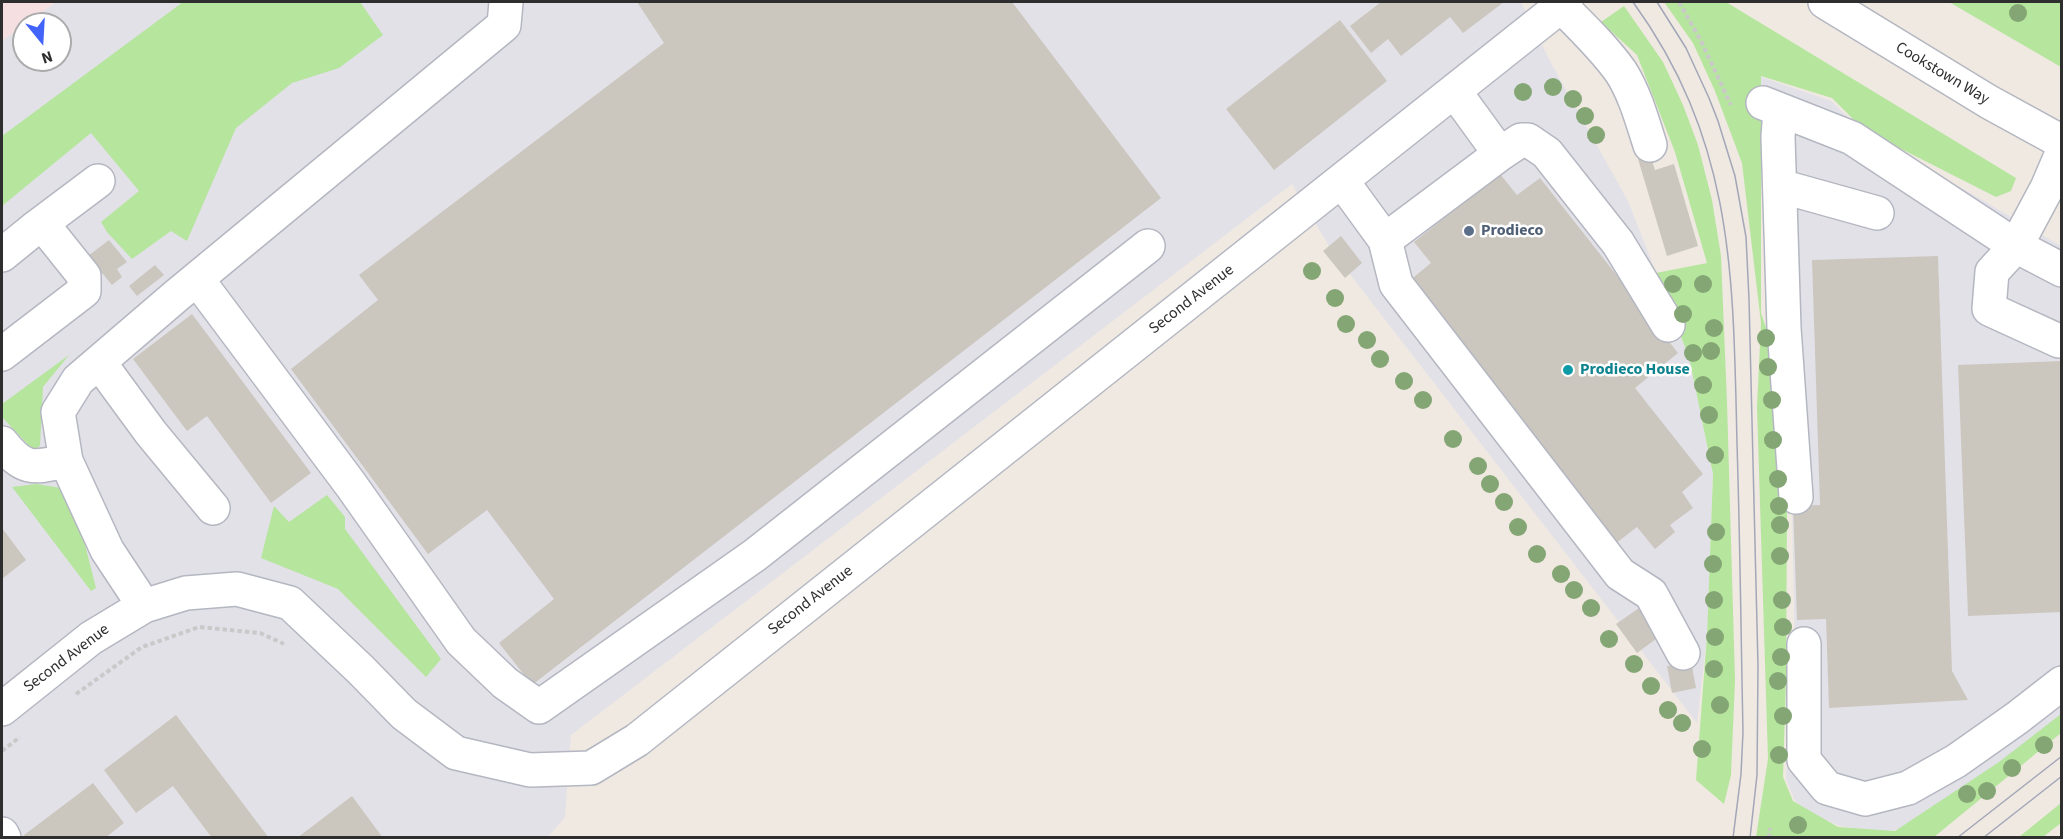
<!DOCTYPE html>
<html>
<head>
<meta charset="utf-8">
<style>
	body { margin:0 }
	#map { position:relative; width:2063px; height:839px; overflow:hidden; background:#efe9e1; font-family:"Source Sans 3",sans-serif }
	canvas { display:block }
	.frame { position:absolute; inset:0; border:3px solid #2e2e2e; pointer-events:none }
	.north { position:absolute; left:12px; top:12px; width:60px; height:60px; box-sizing:border-box; background:#fff; border:2px solid #ababab; border-radius:50%; rotate:162deg; font-size:16px; font-weight:700; line-height:24px; text-align:center; color:#2e2e2e }
	.north::after { content:''; display:block; margin:auto; width:21px; height:27px; background:#4264fb; clip-path:polygon(50% 0,100% 100%,50% 72%,0 100%) }
</style>
</head>
<body>
<div id="map">
<canvas width="2063" height="839"></canvas>
<div class="frame"></div>
<div class="north">N</div>
</div>
<script>
const g = document.querySelector('canvas').getContext('2d');
g.lineJoin = 'round';
function paint(path, color) {
  g.fillStyle = color;
  g.fill(path, 'evenodd');
}
function stroke(path, color, width, dash) {
  g.strokeStyle = color;
  g.lineWidth = width;
  g.lineCap = dash ? 'butt' : 'round';
  g.setLineDash(dash || []);
  g.stroke(path);
}
function write(font, color, halo, rows, align = 'center') {
  g.font = font + ' "Source Sans 3",sans-serif';
  g.lineWidth = 5;
  g.setLineDash([]);
  g.textBaseline = 'middle';
  g.strokeStyle = halo;
  g.fillStyle = color;
  for (const [text, x, y, turn = 0] of rows) {
    g.save();
    g.translate(x, y);
    g.rotate((+turn || 0) * Math.PI / 180);
    g.textAlign = isNaN(turn) ? turn : align;
    if (halo) g.strokeText(text, 0, 0);
    g.fillText(text, 0, 0);
    g.restore();
  }
}
const industrial = new Path2D(`
	M 56,2 L 1521,2 L 1552,65 L 1628,201 L 1689,357 L 1713,474 L 1707,635 L 1697,723 L 1332,251 L 1292,184 L 571,735 L 565,817 L 548,837 L 2,837 L 2,41 L 24,25 L 24,60 L 60,60 L 60,24 L 25,24 Z
	M 1761,77 L 1831,101 L 1862,130 L 2061,246 L 2061,715 L 2012,754 L 1904,827 L 1894,830 L 1877,832 L 1840,826 L 1813,815 L 1795,801 L 1786,779 L 1795,656 L 1792,505 L 1766,334 Z`);
const medical = new Path2D(`
	M 2,2 L 56,2 L 2,41 Z`);
const green = new Path2D(`
	M 183,2 L 360,2 L 383,35 L 339,68 L 292,83 L 236,128 L 187,241 L 171,231 L 132,259 L 107,232 L 101,222 L 139,191 L 91,133 L 2,206 L 2,136 Z
	M 1664,2 L 1726,2 L 2016,178 L 2011,191 L 1996,197 L 1864,130 L 1832,98 L 1761,76 L 1761,313 L 1781,372 L 1787,510 L 1786,679 L 1783,777 L 1793,801 L 1838,827 L 1895,831 L 1999,762 L 2061,714 L 2061,733 L 1934,837 L 1756,837 L 1768,759 L 1757,407 L 1761,323 L 1742,163 L 1715,91 L 1693,43 Z
	M 1949,2 L 2061,2 L 2061,67 Z
	M 1624,6 L 1663,62 L 1683,105 L 1698,145 L 1712,200 L 1721,256 L 1727,402 L 1735,680 L 1731,775 L 1724,804 L 1696,780 L 1707,635 L 1713,474 L 1689,357 L 1656,273 L 1707,263 L 1675,152 L 1637,55 L 1601,22 Z
	M 69,355 L 43,387 L 40,446 L 33,450 L 2,417 L 2,404 Z
	M 36,484 L 62,488 L 78,517 L 96,588 L 91,591 L 12,487 Z
	M 327,495 L 345,517 L 345,529 L 441,659 L 426,677 L 338,589 L 261,558 L 274,506 L 289,522 Z
	M 2061,803 L 2061,823 L 2043,837 L 2019,837 Z`);
const building = new Path2D(`
	M 637,2 L 1012,2 L 1161,198 L 532,685 L 499,643 L 554,599 L 487,510 L 428,554 L 291,369 L 378,300 L 359,275 L 664,43 Z
	M 1381,2 L 1504,2 L 1463,33 L 1450,17 L 1401,56 L 1388,39 L 1371,53 L 1350,26 Z
	M 1340,20 L 1387,81 L 1274,170 L 1226,109 Z
	M 1650,155 L 1655,170 L 1674,164 L 1698,246 L 1667,256 L 1638,159 Z
	M 1500,174 L 1517,195 L 1540,178 L 1678,353 L 1635,388 L 1703,474 L 1682,492 L 1693,508 L 1670,525 L 1675,532 L 1655,549 L 1637,527 L 1615,544 L 1409,281 L 1431,263 L 1414,242 Z
	M 1341,236 L 1362,263 L 1345,278 L 1323,251 Z
	M 109,240 L 127,262 L 117,269 L 122,277 L 112,285 L 88,256 Z
	M 1938,256 L 1952,671 L 1968,700 L 1829,708 L 1826,619 L 1797,620 L 1793,506 L 1820,505 L 1812,260 Z
	M 155,265 L 164,275 L 137,296 L 129,286 Z
	M 192,314 L 311,473 L 271,503 L 207,416 L 187,431 L 133,359 Z
	M 2062,361 L 2062,612 L 1968,616 L 1958,365 Z
	M 2,528 L 26,560 L 2,579 Z
	M 1639,608 L 1660,636 L 1637,653 L 1616,624 Z
	M 1691,661 L 1696,688 L 1672,693 L 1667,666 Z
	M 176,715 L 269,838 L 212,838 L 173,786 L 136,813 L 104,770 Z
	M 93,783 L 124,823 L 105,838 L 26,838 L 24,835 Z
	M 352,796 L 383,838 L 297,838 Z`);
const path = new Path2D(`
	M 1679,2 L 1701,41 L 1731,105
	M 76,694 L 142,647 L 199,627 L 260,633 L 284,644
	M 2,751 L 20,737
	M 1769,838 L 1770,828`);
const minor = new Path2D(`
	M 1825,2 L 1989,102 L 2062,142
	M 1562,7 C 1582,27 1604,48 1621,72 C 1635,94 1642,120 1650,145
	M 1455,92 L 1500,154
	M 1763,103 L 1852,138 L 2016,246 L 1992,272 L 1989,309 L 2059,341
	M 1780,110 L 1778,137 L 1784,328 L 1796,497
	M 2062,153 L 2047,188 L 2016,246 L 2062,270
	M 1342,181 L 1385,240 L 1396,284 L 1620,574 L 1651,594 L 1683,653
	M 1780,186 L 1877,213
	M 34,229 L 98,181
	M 1385,240 L 1500,154 L 1521,140 L 1528,140 L 1547,153 L 1618,243 L 1668,325
	M 2,255 L 34,229 L 48,231 L 84,276 L 84,291 L 2,354
	M 197,279 L 351,485 L 461,641 L 505,683 L 539,707 L 755,555 L 1148,246
	M 99,362 L 151,433 L 213,508
	M 2,443 C 24,471 33,468 66,461
	M 144,606 L 107,550 L 66,461 L 58,412 L 78,380 L 176,296 L 504,25 L 506,2
	M 1804,644 L 1804,760 L 1827,788 L 1865,799 L 1908,788 L 1956,761 L 2017,718 L 2062,683
	M 2,709 L 91,638 L 144,606 L 186,593 L 237,589 L 290,603 L 361,670 L 404,714 L 456,753 L 530,770 L 591,768 L 637,740 L 1566,2
	M 2,834 L 4,838`);
const tram = new Path2D(`
	M 1633,2 C 1735,143 1733,277 1737,443 C 1740,539 1741,636 1743,732 L 1741,774 L 1733,838
	M 1657,2 L 1686,48 L 1709,98 L 1718,121 L 1735,176 L 1746,237 L 1749,299 L 1758,666 L 1757,775 L 1750,838
	M 1957,838 L 2062,756
	M 1983,838 L 2062,776`);
const trees = [
	[2018,13],
	[1553,87],
	[1523,92],
	[1573,99],
	[1585,116],
	[1596,135],
	[1312,271],
	[1673,284],
	[1703,284],
	[1335,298],
	[1683,314],
	[1346,324],
	[1714,328],
	[1766,338],
	[1367,340],
	[1711,351],
	[1693,353],
	[1380,359],
	[1768,367],
	[1404,381],
	[1703,385],
	[1423,400],
	[1772,400],
	[1709,415],
	[1453,439],
	[1773,440],
	[1715,455],
	[1478,466],
	[1778,479],
	[1490,484],
	[1504,502],
	[1779,506],
	[1780,525],
	[1518,527],
	[1716,532],
	[1537,554],
	[1780,556],
	[1713,564],
	[1561,574],
	[1574,590],
	[1714,600],
	[1782,600],
	[1591,608],
	[1783,627],
	[1715,637],
	[1609,639],
	[1781,657],
	[1634,664],
	[1714,669],
	[1778,681],
	[1651,686],
	[1720,705],
	[1668,710],
	[1783,716],
	[1682,723],
	[2044,745],
	[1702,749],
	[1779,755],
	[2012,768],
	[1987,791],
	[1967,794],
	[1798,825]
];
const markers = [
	[1469,231,6,"#5c6f8a"],
	[1568,370,6,"#0f9aa8"]
];
const streetNames = [
	["Cookstown Way",1942,74,31],
	["Second Avenue",1192,300,-38],
	["Second Avenue",811,601,-38],
	["Second Avenue",67,659,-37]
];
const serviceNames = [
	["Prodieco",1481,231]
];
const cultureNames = [
	["Prodieco House",1580,370]
];
paint(industrial, '#e3e1e8');
paint(medical, '#f5dfe0');
paint(green, '#b6e59e');
paint(building, '#cbc7bf');
stroke(minor, '#b4b7c1', 36);
stroke(path, '#c9c9c9', 4, [4.5, 3]);
stroke(minor, '#fff', 33);
stroke(tram, '#a3a6b8', 1.5);
g.fillStyle = '#84a574';
for (const [x, y] of trees) {
  g.beginPath();
  g.arc(x, y, 9, 0, 2 * Math.PI);
  g.fill();
}
for (const [x, y, r, color] of markers) {
  const dot = new Path2D();
  dot.arc(x, y, r, 0, 2 * Math.PI);
  g.fillStyle = color;
  g.fill(dot);
  stroke(dot, '#fff', 2);
}
write('16px', '#2e2e2e', '#fff', streetNames);
write('bold 16px', '#4e5e75', '#fff', serviceNames, 'left');
write('bold 16px', '#0d838f', '#fff', cultureNames, 'left');
</script>
</body>
</html>
